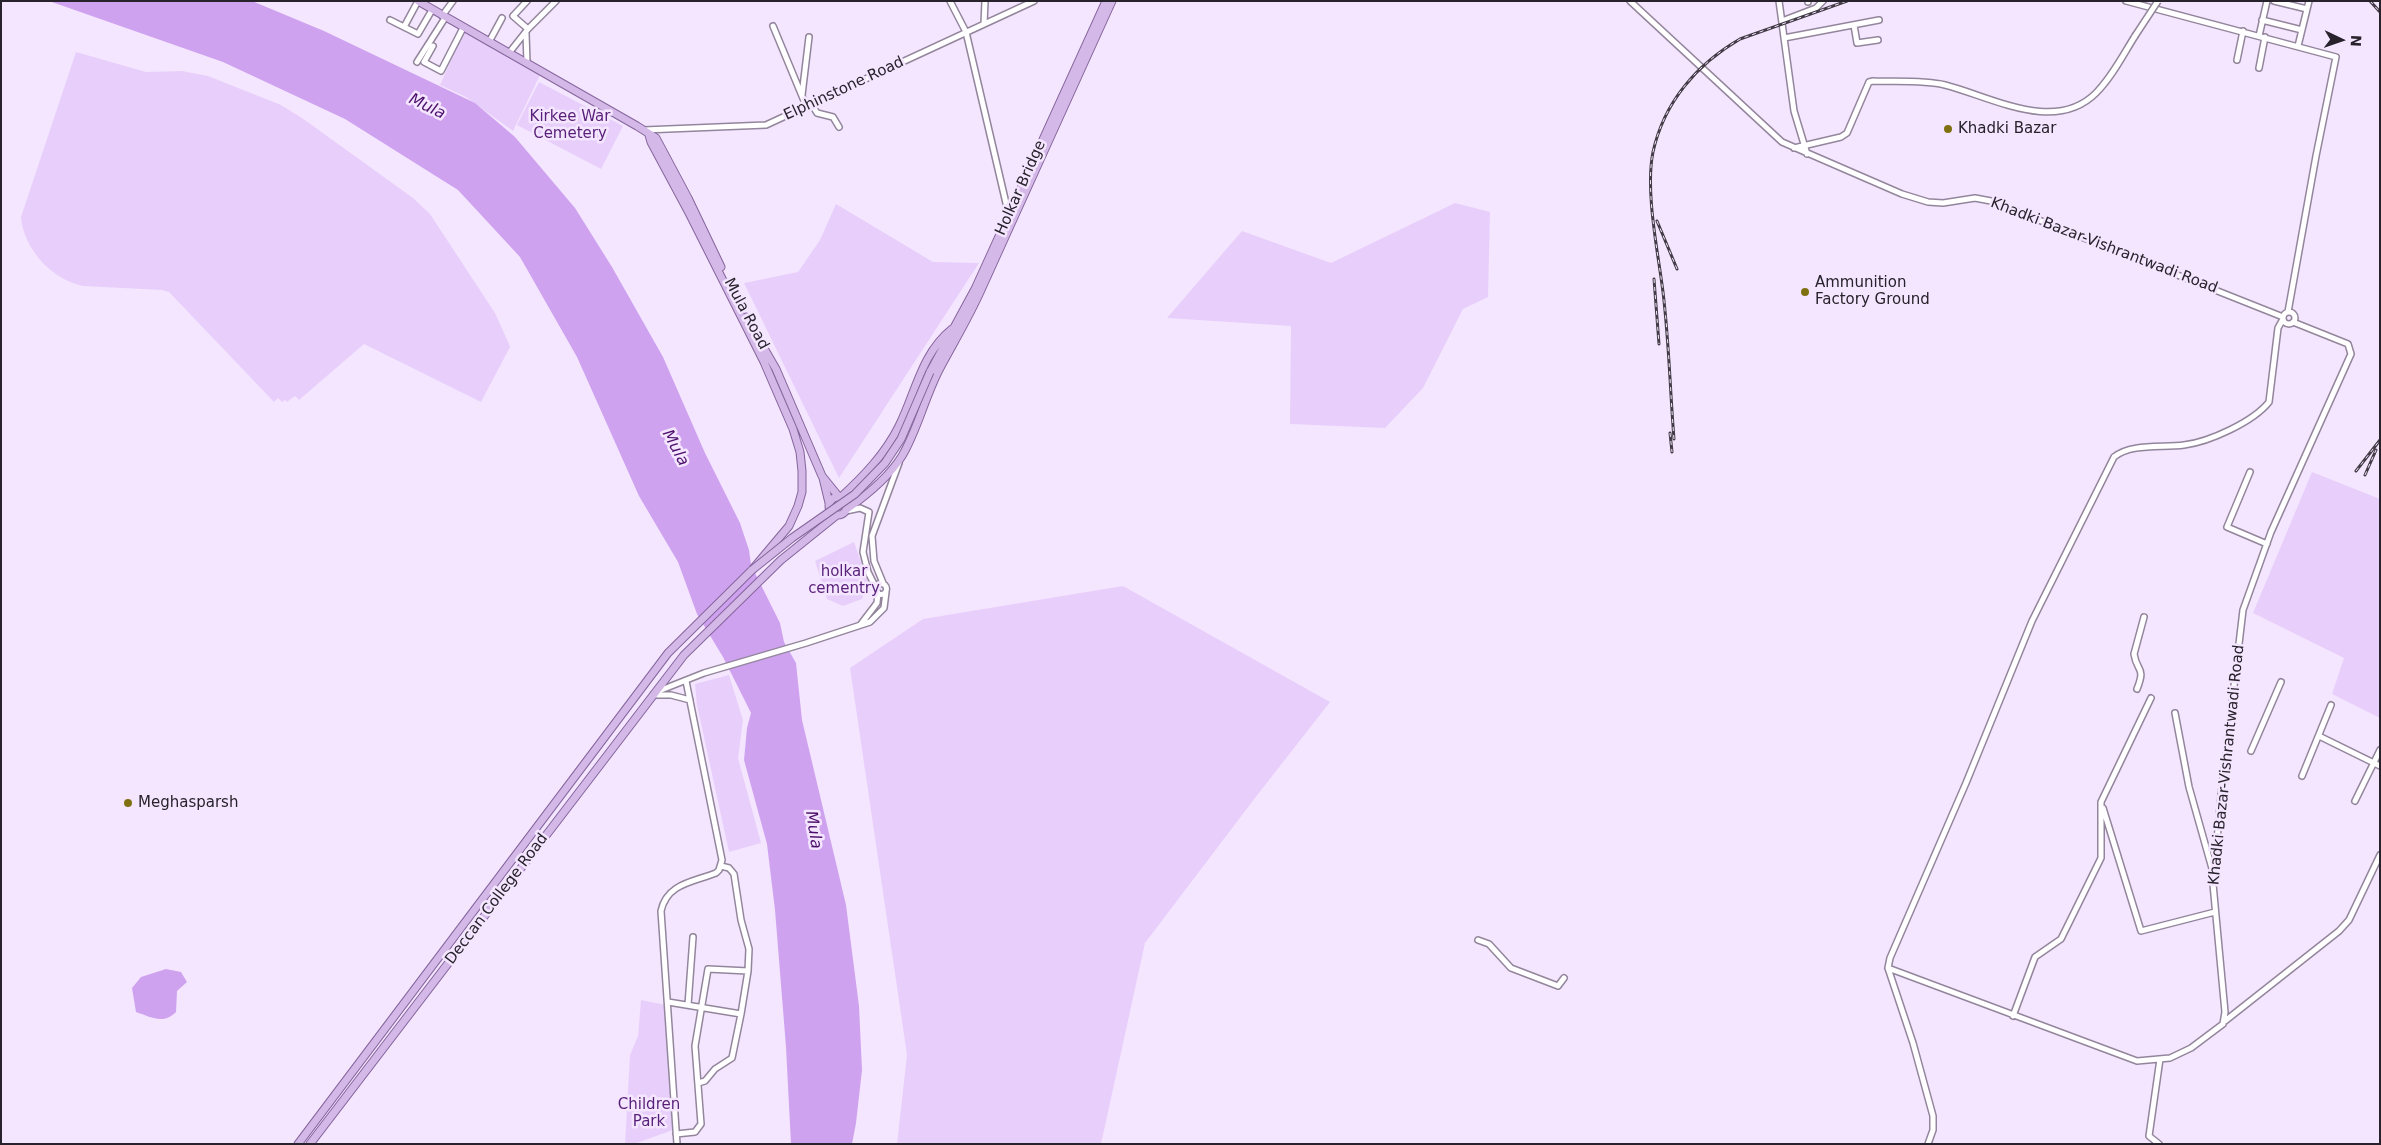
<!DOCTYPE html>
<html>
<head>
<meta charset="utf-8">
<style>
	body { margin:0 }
	#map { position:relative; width:2381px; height:1145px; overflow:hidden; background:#f4e6ff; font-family:"DejaVu Sans",sans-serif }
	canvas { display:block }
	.frame { position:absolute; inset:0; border:2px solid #27222b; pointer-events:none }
	.north { position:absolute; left:2316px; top:15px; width:50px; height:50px; -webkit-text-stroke:4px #f4e6ff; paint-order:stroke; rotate:93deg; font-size:14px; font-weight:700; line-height:20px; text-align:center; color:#27222b }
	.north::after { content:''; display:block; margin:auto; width:18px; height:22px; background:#27222b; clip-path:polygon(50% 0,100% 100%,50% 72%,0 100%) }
</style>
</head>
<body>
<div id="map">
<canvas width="2381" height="1145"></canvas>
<div class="frame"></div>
<div class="north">N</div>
</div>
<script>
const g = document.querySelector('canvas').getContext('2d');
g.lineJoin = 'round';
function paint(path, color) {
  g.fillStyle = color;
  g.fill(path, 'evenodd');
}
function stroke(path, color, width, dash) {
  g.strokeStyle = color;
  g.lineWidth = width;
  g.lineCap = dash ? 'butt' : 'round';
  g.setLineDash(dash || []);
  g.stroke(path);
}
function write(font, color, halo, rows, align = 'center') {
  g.font = font + ' "DejaVu Sans",sans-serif';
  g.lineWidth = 5;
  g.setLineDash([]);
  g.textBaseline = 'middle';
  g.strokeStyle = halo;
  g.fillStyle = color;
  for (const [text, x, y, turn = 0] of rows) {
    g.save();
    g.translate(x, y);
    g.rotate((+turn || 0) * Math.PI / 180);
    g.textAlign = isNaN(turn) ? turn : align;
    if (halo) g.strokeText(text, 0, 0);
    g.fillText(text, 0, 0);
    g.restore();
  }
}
const green = new Path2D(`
	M 464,31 L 540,75 L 513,131 L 466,97 L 440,85 Z
	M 76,52 L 146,72 L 182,71 L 208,76 L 281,105 L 302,118 L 413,198 L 430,214 L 495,313 L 509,344 L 510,347 L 481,402 L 364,344 L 299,400 L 295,396 L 287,402 L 285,400 L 282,402 L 278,398 L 274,402 L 169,292 L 162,290 L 83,286 C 52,280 23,248 21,217 Z
	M 539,82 L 623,126 L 601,169 L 517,125 Z
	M 1455,203 L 1490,212 L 1488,297 L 1463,309 L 1423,388 L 1385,428 L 1290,424 L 1291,326 L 1167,318 L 1242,231 L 1331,263 Z
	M 836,204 L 933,262 L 979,263 L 839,478 L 744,283 L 798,272 L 820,240 Z
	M 2312,472 L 2380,499 L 2380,718 L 2332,694 L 2344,658 L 2253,613 Z
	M 854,542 L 868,582 L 862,599 L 843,606 L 827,599 L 815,561 Z
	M 1123,586 L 1330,702 L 1255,798 L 1145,943 L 1101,1144 L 897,1144 L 907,1055 L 850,668 L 923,619 Z
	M 729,675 L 743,720 L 738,758 L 761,843 L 729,852 L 697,705 L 695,684 Z
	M 641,1000 L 666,1005 L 673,1130 L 634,1144 L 625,1144 L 630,1055 L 638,1036 Z`);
const water = new Path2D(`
	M 49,1 L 252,1 L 324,31 L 475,103 L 515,137 L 575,208 L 612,267 L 663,357 L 705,453 L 740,523 L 749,550 L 751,565 L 780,623 L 784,642 L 796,663 L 802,720 L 846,905 L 859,1006 L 862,1070 L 856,1123 L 852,1144 L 791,1144 L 786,1047 L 775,910 L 767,844 L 744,760 L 747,728 L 751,713 L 723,657 L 697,614 L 678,562 L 639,496 L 577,357 L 520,257 L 458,190 L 345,119 L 223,62 Z
	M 166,969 L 181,972 L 187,982 L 177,991 L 176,1012 C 163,1025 151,1017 136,1012 L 132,988 L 141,977 Z`);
const minor = new Path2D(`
	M 527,1 L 513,16 L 528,29
	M 950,1 L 966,32 L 1009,216
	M 1630,1 L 1782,142 L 1902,194 L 1928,202 L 1943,203 L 1975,198 L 1991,201 L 2283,317
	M 1779,1 L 1794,111 L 1807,154
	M 1808,1 L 1808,2
	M 2126,1 L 2336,57 L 2316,156 L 2288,312
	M 2274,1 L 2307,9
	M 442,16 L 453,1
	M 390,20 L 418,34 L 432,10
	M 2262,20 L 2302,30
	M 1782,21 L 1816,8 L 1823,1
	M 984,24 L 985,1
	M 1854,25 L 1857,43 L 1878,40
	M 773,26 L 807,108
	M 404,27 L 418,1
	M 526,33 L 527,63
	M 2259,36 L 2267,1
	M 1784,38 L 1879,20
	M 489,42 L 502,18
	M 433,46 L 424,62 L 441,71 L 463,28
	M 2298,46 L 2309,1
	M 509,53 L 528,29 L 556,1
	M 2237,60 L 2243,31
	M 417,62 L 445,18
	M 2259,68 L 2265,37
	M 802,95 L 809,37
	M 812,105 L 817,113 L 833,117 L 839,127
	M 644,130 L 766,125 L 1034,1
	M 1794,148 L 1841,137 L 1847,133 L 1869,82 L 1873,81 C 1895,82 1924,80 1945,85 C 1992,97 2055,134 2096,93 C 2112,77 2123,55 2135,36
	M2283 318a6 6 0 1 1 12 0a6 6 0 1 1-12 0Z
	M 2250,472 L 2227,527 L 2267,544
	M 846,511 L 860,508 L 869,512 L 863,552 L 868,572 L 876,588
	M 883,583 L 874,561 L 872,536 L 899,463
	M875.5 589a5.5 5.5 0 1 1 11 0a5.5 5.5 0 1 1-11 0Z
	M 861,624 L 877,603 L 878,593
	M 2137,689 C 2146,666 2137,673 2134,654 L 2144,617
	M 656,692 L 704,673 L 806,643 L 870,622 L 884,608 L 886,592
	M 653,695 L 671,695 L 690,700
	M 2175,713 L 2189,787 L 2213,872
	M 2319,736 L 2380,766
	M 2251,751 L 2281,682
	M 2302,776 L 2331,705
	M 2355,801 L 2380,750
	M 2103,808 L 2141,931 L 2215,912
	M 721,866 L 729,868 L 734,874 L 741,920 L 749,949 L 748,971 L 741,1014
	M 1478,940 L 1489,944 L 1511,968 L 1558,986 L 1564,978
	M 1888,968 L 2137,1061 L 2170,1058 L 2191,1048 L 2223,1024 L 2225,1012 L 2213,884 L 2221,796 L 2243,610 L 2271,532 L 2351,354 L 2348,344 L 2293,322
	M 668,1002 L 741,1014 L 732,1058 L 715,1069 L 705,1081 L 698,1083
	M 688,1005 L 693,937
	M 2013,1016 L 2035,957 L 2061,939 L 2101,858 L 2101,802 L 2151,698
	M 2225,1021 L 2339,931 L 2349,920 L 2380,855
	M 676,1134 L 695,1132 L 701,1124 L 695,1046 L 708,969 L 748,971
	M 677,1144 L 661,911 C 667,883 694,882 716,873 L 719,870 L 722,860 L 686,681
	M 1928,1144 L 1933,1130 L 1933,1116 L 1913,1043 L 1888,968 L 1890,958 L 1966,783 L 2032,621 L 2114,457 C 2131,443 2162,448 2184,445 C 2209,442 2253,422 2269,402 L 2278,328 L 2283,319
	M 2159,1144 L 2149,1136 L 2160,1059`);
const major = new Path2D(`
	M 418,1 L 637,126 L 656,138 L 688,198 L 721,267
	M 746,317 L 776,369 L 822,476 L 839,497
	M 930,372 L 975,289 L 1106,1
	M 823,478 L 829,503
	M829 506a9 9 0 1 1 18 0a9 9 0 1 1-18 0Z
	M 841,497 C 864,476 885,454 899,426 C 916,392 921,354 952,329
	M 847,509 C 867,495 889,477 902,456 C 918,429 925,396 940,368 C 954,342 969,317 981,290 L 1112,1
	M 298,1144 L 668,653 L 752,570 L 789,526 L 798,506 L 802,492 L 802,471 L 800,452 L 793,429 L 764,362 L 688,211 L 651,142 L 649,135
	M 310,1144 L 684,655 L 781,560 L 837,515`);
const rail = new Path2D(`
	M 2370,1 L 2380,12
	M 1657,221 L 1677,269
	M 1654,279 L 1659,344
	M 1670,433 L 1672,452
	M 1674,439 C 1670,390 1669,341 1663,292 C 1658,252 1645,191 1653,152 C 1664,102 1697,64 1740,39 L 1847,1
	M 2356,471 L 2380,440
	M 2365,475 L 2376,450`);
const minorBridge = new Path2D(`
	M 2135,36 L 2158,1`);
const majorBridge = new Path2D(`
	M 752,570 L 792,538 L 855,494 L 885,463 L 901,439 L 930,372`);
const markers = [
	[1948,129,5,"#7f7111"],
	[1805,292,5,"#7f7111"],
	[128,803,5,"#7f7111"]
];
const streetNames = [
	["Elphinstone Road",844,89,-25],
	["Holkar Bridge",1021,188,-66],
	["Khadki Bazar-Vishrantwadi Road",2104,246,21],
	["Mula Road",746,314,62],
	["Khadki Bazar-Vishrantwadi Road",2227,765,-84],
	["Deccan College Road",497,899,-53]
];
const parkNames = [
	["Kirkee War",570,117],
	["Cemetery",570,134],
	["holkar",844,572],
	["cementry",844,589],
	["Children",649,1105],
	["Park",649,1122]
];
const poiNames = [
	["Khadki Bazar",1958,129],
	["Ammunition",1815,283],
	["Factory Ground",1815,300],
	["Meghasparsh",138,803]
];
const waterNames = [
	["Mula",427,107,26],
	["Mula",675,448,62],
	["Mula",813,830,81]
];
paint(green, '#e8cffb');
paint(water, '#cfa2f0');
stroke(minor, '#93869c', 8);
stroke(major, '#85659c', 9);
stroke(minor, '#fff', 5);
stroke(major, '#d4b8e8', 7);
stroke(rail, '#433c47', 3);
stroke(rail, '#f4e6ff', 1, [4]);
stroke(minorBridge, '#93869c', 8, []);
stroke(majorBridge, '#85659c', 9, []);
stroke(minorBridge, '#fff', 5);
stroke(majorBridge, '#d4b8e8', 7);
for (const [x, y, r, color] of markers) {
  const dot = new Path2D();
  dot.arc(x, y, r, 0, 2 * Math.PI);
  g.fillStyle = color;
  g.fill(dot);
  stroke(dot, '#f4e6ff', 2);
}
write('15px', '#27222b', '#f4e6ff', streetNames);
write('15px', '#571f78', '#f4e6ff', parkNames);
write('15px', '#27222b', '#f4e6ff', poiNames, 'left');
write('italic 16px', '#4c106c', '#f4e6ff', waterNames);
</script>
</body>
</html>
